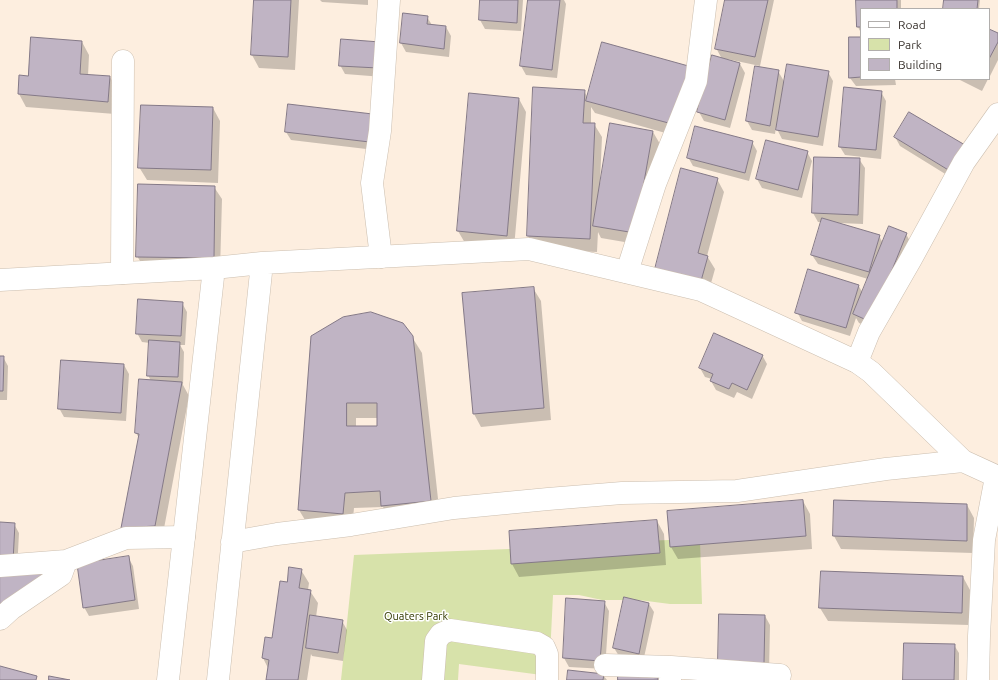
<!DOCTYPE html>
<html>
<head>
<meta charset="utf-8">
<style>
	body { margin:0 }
	#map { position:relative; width:998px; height:680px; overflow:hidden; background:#fdeedf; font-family:Ubuntu,sans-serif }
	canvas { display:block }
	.legend { position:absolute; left:860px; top:8px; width:130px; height:72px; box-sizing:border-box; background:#fff; border:1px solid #b1aeac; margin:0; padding:5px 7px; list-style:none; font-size:12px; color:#3b3530 }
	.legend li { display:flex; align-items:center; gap:8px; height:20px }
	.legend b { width:20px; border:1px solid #b1aeac }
</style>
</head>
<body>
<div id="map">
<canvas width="998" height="680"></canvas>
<ul class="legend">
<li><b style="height:5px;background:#fff"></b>Road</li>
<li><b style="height:11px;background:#d7e2aa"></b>Park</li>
<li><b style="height:11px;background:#c0b4c4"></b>Building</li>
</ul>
</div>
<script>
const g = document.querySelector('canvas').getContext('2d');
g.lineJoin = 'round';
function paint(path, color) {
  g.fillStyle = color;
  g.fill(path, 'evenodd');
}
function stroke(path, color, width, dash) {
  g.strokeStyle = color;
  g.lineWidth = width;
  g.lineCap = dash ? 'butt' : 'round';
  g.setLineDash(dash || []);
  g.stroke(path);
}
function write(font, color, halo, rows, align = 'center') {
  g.font = font + ' Ubuntu,sans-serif';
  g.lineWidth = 3;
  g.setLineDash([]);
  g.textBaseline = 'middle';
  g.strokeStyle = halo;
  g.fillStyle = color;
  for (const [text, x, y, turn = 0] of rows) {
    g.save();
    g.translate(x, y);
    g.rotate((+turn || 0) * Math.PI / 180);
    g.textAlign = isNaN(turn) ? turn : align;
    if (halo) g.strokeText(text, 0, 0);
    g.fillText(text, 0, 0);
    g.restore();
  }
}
const green = new Path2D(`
	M 700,539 L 702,604 L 670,604 L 639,600 L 602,600 L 579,595 L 553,595 L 549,676 L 459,664 L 458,680 L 341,680 L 354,555 L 613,545 L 639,541 Z`);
const shadow = new Path2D(`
	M 255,0 L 299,0 L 295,70 L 259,68 L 252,55 Z
	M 320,0 L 368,0 L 368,5 L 322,2 Z
	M 481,0 L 523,0 L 521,31 L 485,29 L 480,20 Z
	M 529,0 L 564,0 L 566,4 L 557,78 L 526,75 L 521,66 Z
	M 726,0 L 774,0 L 760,66 L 727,59 L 726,60 L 740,64 L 745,73 L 730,128 L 704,121 L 699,112 L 722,59 L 716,48 Z
	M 857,0 L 901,0 L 901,9 L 861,9 L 861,33 L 858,27 Z
	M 945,0 L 980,0 L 979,9 L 944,9 Z
	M 404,14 L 427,17 L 432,25 L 446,27 L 451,36 L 449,57 L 406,52 L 401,43 Z
	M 989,30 L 998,35 L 998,60 L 989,78 Z
	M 861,38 L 861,79 L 895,79 L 896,85 L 856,86 L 850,78 Z
	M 82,42 L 89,55 L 88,76 L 110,77 L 117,90 L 115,114 L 26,107 L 19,94 L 29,77 Z
	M 380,43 L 383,77 L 345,74 L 340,65 Z
	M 603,43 L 683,138 L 595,113 L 591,107 L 591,124 L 594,124 L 602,137 L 600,183 L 601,183 L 653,132 L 660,144 L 642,245 L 601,238 L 598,232 L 597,252 L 535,249 L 528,236 L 534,88 L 584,91 L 588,98 Z
	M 756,68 L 778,71 L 785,83 L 828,72 L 833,81 L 823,146 L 782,139 L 776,127 L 775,134 L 752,130 L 747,121 Z
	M 958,79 L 988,79 L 982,91 Z
	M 881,92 L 886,101 L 881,159 L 845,155 L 840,147 Z
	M 519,99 L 526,112 L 514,248 L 465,243 L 458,231 Z
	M 213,108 L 220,121 L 218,183 L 147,180 L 139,167 Z
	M 909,113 L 955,180 L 900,146 L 895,137 Z
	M 381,116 L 383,151 L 291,140 L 286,132 Z
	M 752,142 L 757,151 L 749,181 L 693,166 L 688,157 Z
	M 807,152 L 812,161 L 802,198 L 762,188 L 757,179 Z
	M 815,158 L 859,159 L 865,168 L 863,224 L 839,223 L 839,224 L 879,236 L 883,243 L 906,234 L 911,243 L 876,330 L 859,323 L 856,318 L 850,336 L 802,321 L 797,312 L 858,285 L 863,293 L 868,279 L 818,264 L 812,255 L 822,222 L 818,222 L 813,213 Z
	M 717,179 L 724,192 L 707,256 L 715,269 L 708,294 L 663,282 Z
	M 214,187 L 222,199 L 220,271 L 145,269 L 137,256 Z
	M 533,288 L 541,301 L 551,420 L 481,427 L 474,414 Z
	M 182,303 L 187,312 L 185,345 L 180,345 L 184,352 L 183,385 L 189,396 L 162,539 L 130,540 L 139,438 L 136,433 L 151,381 L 148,375 L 150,343 L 142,342 L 137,333 Z
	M 312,337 L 412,337 L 422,353 L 440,517 L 391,522 L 383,507 L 354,508 L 352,530 L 308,525 L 299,510 ZM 356,418 L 378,418 L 378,427 L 356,427 Z
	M 762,355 L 767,364 L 752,399 L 737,392 L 734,398 L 716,390 L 711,381 L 712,379 L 705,377 L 700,368 Z
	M 0,357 L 3,357 L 8,366 L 7,400 L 0,400 Z
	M 124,365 L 129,374 L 126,421 L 64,417 L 59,408 Z
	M 803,501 L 810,514 L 812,549 L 678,559 L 671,547 Z
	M 835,501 L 967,505 L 974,518 L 973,553 L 841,549 L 834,536 Z
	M 657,521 L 664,534 L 666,565 L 519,577 L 512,564 Z
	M 0,523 L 14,524 L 19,533 L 17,571 Z
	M 128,557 L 133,566 L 139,609 L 89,616 L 84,607 Z
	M 301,570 L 309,583 L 308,590 L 310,591 L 318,603 L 316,617 L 342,621 L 347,630 L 343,661 L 312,656 L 311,654 L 307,680 L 267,680 L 268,668 L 263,658 L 272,639 L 288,583 Z
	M 963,577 L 970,590 L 969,625 L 828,621 L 820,608 Z
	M 604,602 L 609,611 L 605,669 L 569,667 L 564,658 Z
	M 649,604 L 654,612 L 643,662 L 619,656 L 614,648 Z
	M 765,616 L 770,625 L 769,672 L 724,671 Z
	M 954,645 L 959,653 L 959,680 L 904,680 Z
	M 603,675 L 607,680 L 568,680 Z`);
const building = new Path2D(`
	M 254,0 L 291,0 L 288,57 L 251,55 Z
	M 480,0 L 518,0 L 517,23 L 479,20 Z
	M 528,0 L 560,0 L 552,70 L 520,66 Z
	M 725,0 L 768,0 L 755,57 L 715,49 Z
	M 856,0 L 897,0 L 897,9 L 861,9 L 861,27 L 857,27 Z
	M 944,0 L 978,0 L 977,9 L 943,9 Z
	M 403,13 L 428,16 L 427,24 L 446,26 L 444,49 L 400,43 Z
	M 989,29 L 998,33 L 998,42 L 989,59 Z
	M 31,37 L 82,41 L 80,74 L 110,76 L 108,102 L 18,94 L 19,75 L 28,76 Z
	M 849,37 L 861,37 L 861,77 L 849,78 Z
	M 341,39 L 380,42 L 378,68 L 339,66 Z
	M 602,42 L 692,67 L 676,125 L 586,101 Z
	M 712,55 L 740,63 L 725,120 L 697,112 Z
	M 787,64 L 829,71 L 818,137 L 776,130 Z
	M 755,66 L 779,70 L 770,126 L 746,121 Z
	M 533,87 L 585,90 L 583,123 L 595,123 L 590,239 L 527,236 Z
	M 844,87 L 882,91 L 876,150 L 839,147 Z
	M 469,93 L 519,98 L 507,236 L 457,231 Z
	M 288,104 L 381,115 L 378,143 L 285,132 Z
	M 141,105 L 213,107 L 211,170 L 138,168 Z
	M 909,112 L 965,145 L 950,171 L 894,137 Z
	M 610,123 L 653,131 L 635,233 L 593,226 Z
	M 695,126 L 753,141 L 745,173 L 687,158 Z
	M 766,140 L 808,151 L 798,190 L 756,179 Z
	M 814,157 L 860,158 L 858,215 L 812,213 Z
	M 681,168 L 718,178 L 698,253 L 708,256 L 701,281 L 655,269 Z
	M 138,184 L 215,186 L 214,258 L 136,257 Z
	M 822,218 L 880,235 L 869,272 L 811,255 Z
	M 889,226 L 907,233 L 871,322 L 853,314 Z
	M 808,269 L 859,285 L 846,328 L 795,313 Z
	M 534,287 L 544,408 L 473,414 L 462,293 Z
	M 138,299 L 183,302 L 181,336 L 136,334 Z
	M 371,312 L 403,323 L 413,336 L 431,501 L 381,506 L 380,491 L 345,493 L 343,514 L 298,510 L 311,336 L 343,317 ZM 347,403 L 377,403 L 377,426 L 347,426 Z
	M 714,333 L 763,355 L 747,390 L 732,383 L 729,389 L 710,381 L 713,374 L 699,368 Z
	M 149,340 L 180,342 L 178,377 L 147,376 Z
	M 0,356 L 4,356 L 3,391 L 0,391 Z
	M 61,360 L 124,364 L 121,413 L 58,409 Z
	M 139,379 L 182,382 L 155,526 L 121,528 L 139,434 L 135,433 Z
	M 803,500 L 806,536 L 670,547 L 667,511 Z
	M 834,500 L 967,504 L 967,541 L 833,536 Z
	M 657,520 L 660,553 L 511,564 L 509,531 Z
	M 0,522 L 15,523 L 13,562 L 0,561 Z
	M 129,556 L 135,600 L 83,608 L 77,564 Z
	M 289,567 L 302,569 L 299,588 L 311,590 L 298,680 L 266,680 L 269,660 L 262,658 L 265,637 L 272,638 L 280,581 L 287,582 Z
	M 821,571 L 963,576 L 962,613 L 819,608 Z
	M 0,573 L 50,573 L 0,604 Z
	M 624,597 L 649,603 L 639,654 L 613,648 Z
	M 566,598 L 605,601 L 600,661 L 563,658 Z
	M 719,614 L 765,615 L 764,663 L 718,662 Z
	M 310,615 L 343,620 L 338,653 L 306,648 Z
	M 904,643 L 955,644 L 954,680 L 903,680 Z
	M 0,666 L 37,676 L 36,680 L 0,680 Z
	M 568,670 L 604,674 L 603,680 L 567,680 Z
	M 618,674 L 658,678 L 658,680 L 618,680 Z
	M 49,676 L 70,680 L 49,680 Z`);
const street = new Path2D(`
	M 381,257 L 372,183 L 380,131 L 389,0
	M 627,272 L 655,184 L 696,81 L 706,0
	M 122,273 L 123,61
	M 857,362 L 869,332 L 911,259 L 964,162 L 998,114
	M 0,566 L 66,561 L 126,538 L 184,537
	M 0,619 L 11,609 L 61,575 L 66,561
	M 605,665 L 671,667 L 670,680
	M 671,667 L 780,675
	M 433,680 L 436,641 L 441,634 L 450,630 L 537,643 L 544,647 L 547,654 L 547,680
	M 978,680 L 979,636 L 984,540 L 996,477`);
const secondary = new Path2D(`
	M 0,280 L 214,268 L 262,263 L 529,249 L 701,290 L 857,362 L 871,372 L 963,461 L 998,477
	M 232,542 L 277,534 L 351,525 L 454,508 L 548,499 L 622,493 L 737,491 L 886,469 L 963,461
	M 168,680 L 214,268
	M 218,680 L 262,263`);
const parkNames = [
	["Quaters Park",416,616]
];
paint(green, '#d7e2aa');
paint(shadow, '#0003');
paint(building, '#c0b4c4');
stroke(building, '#847987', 1);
stroke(street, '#cbbeaf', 23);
stroke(secondary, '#cbbeaf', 23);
stroke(street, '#fff', 22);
stroke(secondary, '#fff', 22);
write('11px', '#333a00', '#fff', parkNames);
</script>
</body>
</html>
